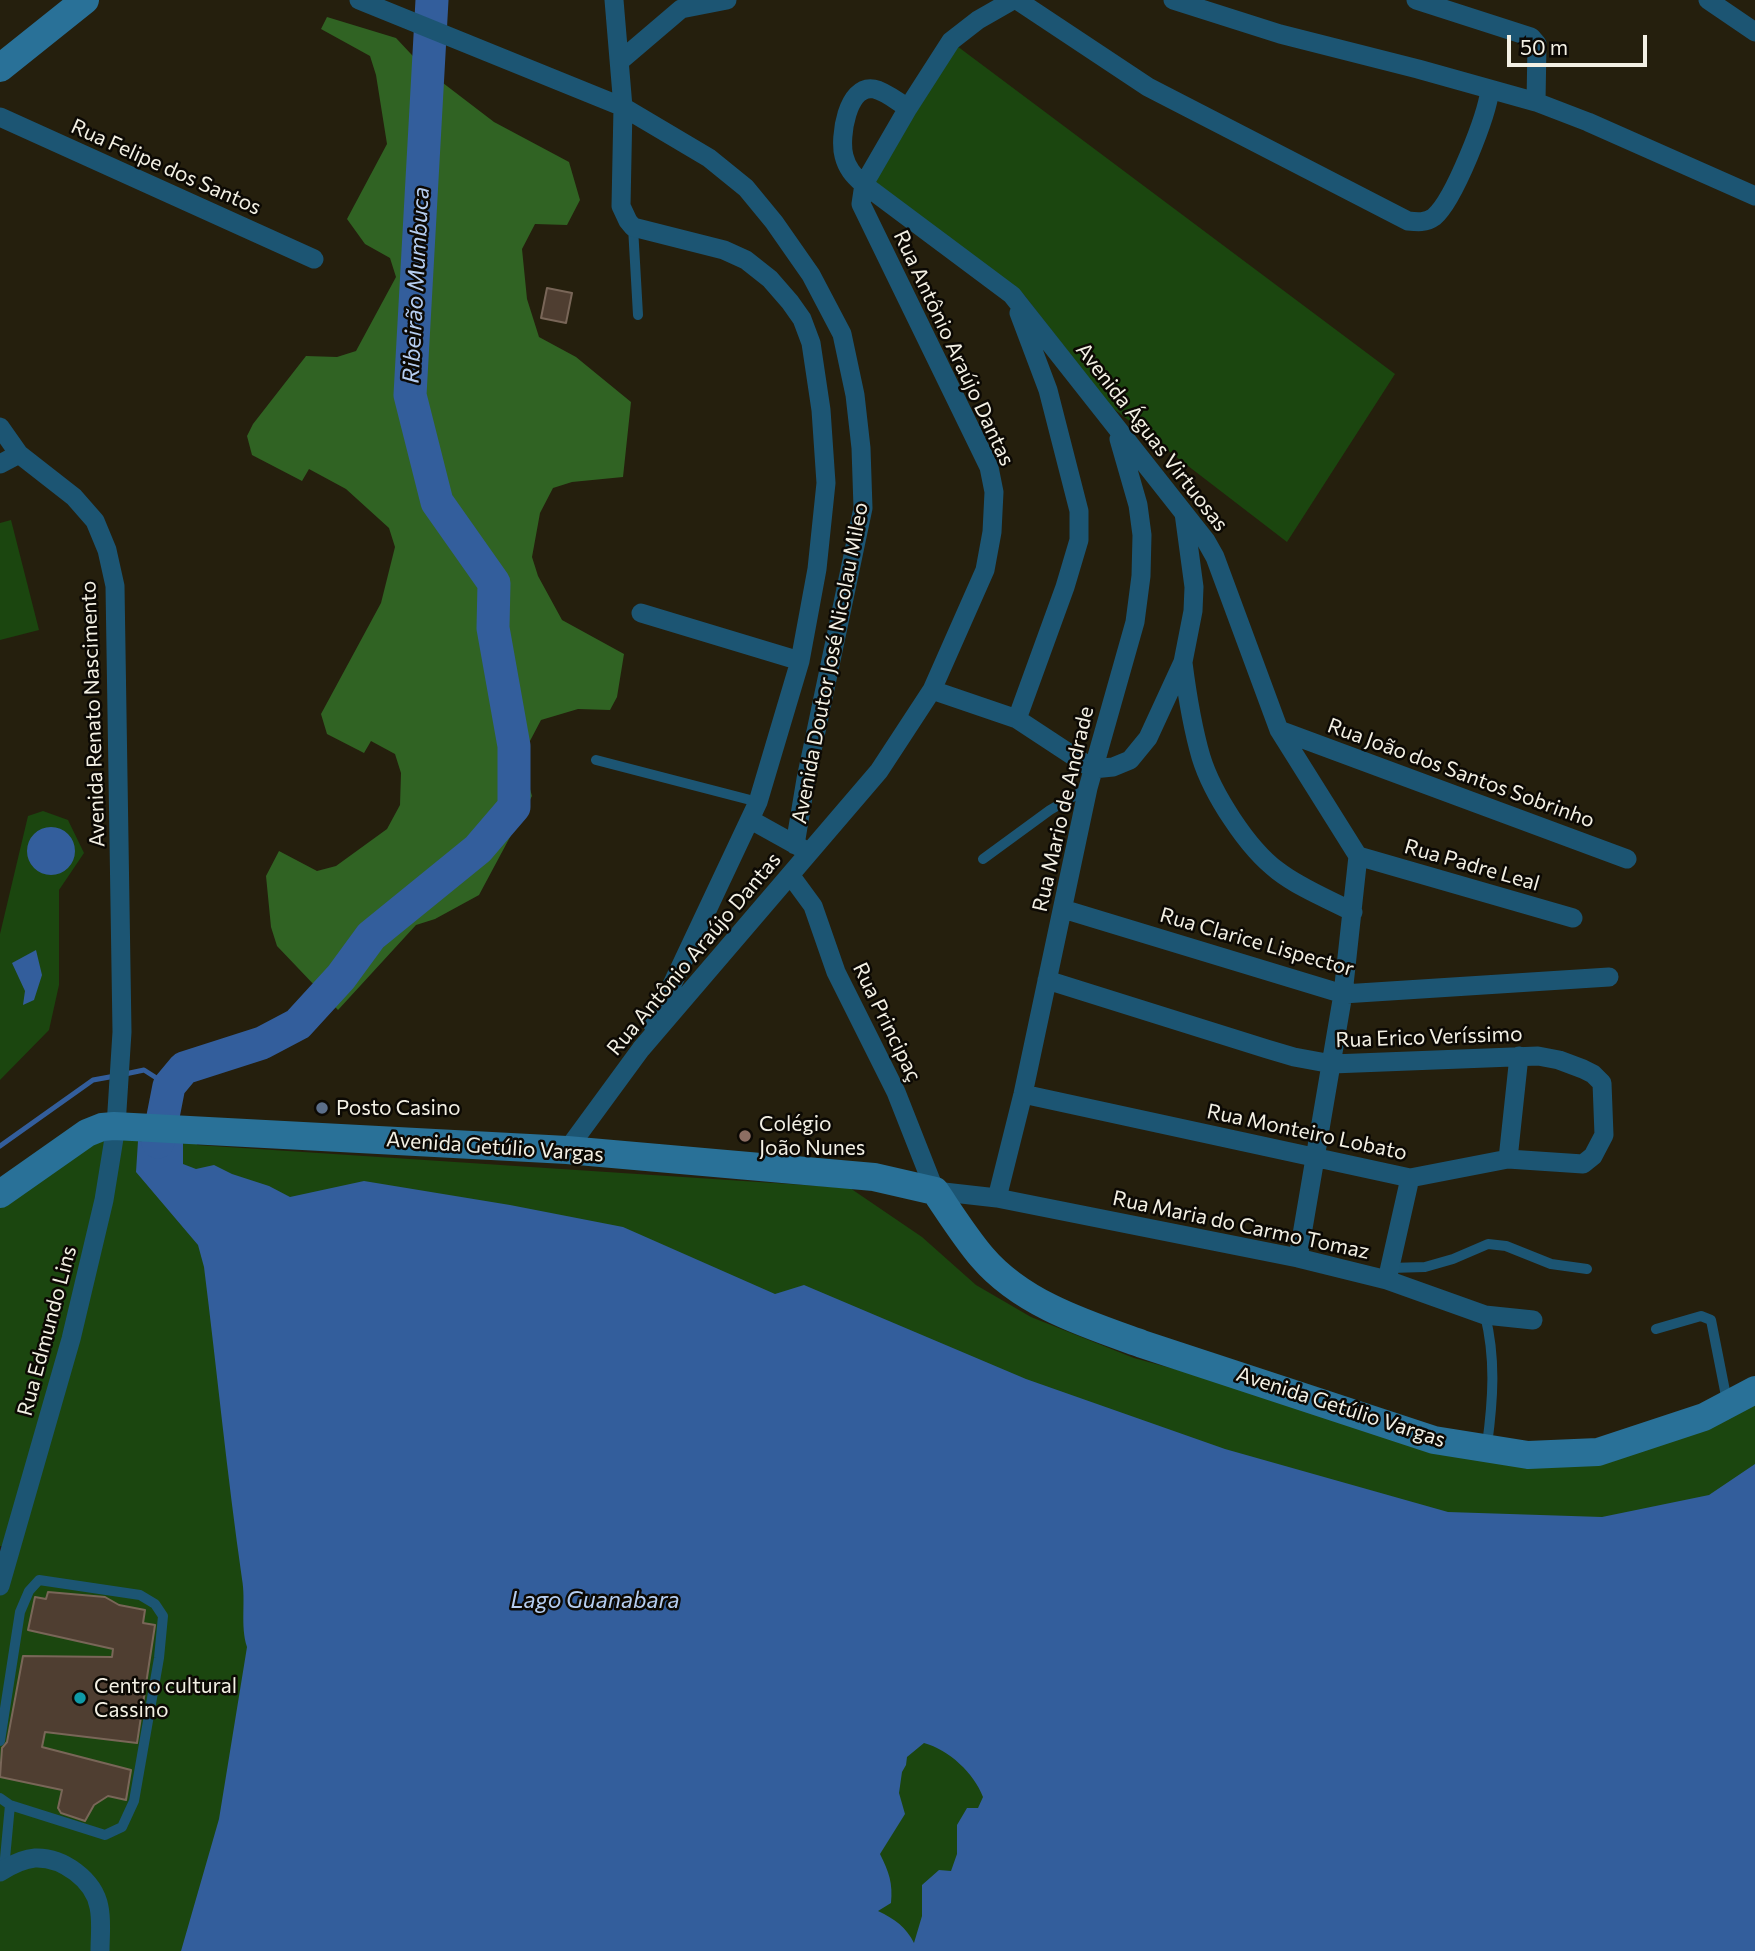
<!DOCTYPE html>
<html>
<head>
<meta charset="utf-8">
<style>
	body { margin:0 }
	#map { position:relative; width:1755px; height:1951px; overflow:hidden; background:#251f0d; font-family:Commissioner,sans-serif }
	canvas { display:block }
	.scale { position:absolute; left:1507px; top:35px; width:140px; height:32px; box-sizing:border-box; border:4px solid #f3f0e4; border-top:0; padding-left:9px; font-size:21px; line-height:24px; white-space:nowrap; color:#f3f0e4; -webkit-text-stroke:5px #0c0904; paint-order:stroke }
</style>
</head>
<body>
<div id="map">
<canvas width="1755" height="1951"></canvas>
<div class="scale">50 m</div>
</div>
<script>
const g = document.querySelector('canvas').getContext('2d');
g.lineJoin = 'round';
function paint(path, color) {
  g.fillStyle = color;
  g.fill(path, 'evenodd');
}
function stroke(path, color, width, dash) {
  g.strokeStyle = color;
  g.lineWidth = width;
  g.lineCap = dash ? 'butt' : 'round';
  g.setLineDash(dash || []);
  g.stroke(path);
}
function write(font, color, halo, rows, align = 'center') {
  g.font = font + ' Commissioner,sans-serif';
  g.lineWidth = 5;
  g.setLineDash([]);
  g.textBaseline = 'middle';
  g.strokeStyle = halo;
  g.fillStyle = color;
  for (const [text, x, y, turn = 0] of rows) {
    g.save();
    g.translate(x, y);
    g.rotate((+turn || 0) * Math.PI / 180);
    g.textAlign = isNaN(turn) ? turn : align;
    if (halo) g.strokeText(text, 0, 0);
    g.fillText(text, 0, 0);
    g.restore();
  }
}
const green = new Path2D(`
	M 953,43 L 1395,374 L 1287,542 L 1110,406 L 1025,296 L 868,183 Z
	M 11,520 L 39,630 L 0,640 L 0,523 Z
	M 43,811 L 68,820 L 84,853 L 59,890 L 59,985 L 49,1030 L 0,1080 L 0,934 L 28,816 Z
	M 116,1126 L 195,1129 L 197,1145 L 850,1188 L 922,1237 L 976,1285 L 1031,1317 L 1134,1358 L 1434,1440 L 1598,1452 L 1755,1390 L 1755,1951 L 0,1951 L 0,1586 L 11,1547 L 0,1546 L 0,1205 Z`);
const forest = new Path2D(`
	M 327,17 L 396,38 L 426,70 L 494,122 L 569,162 L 580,200 L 567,225 L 535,224 L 522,249 L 527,299 L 539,337 L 576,357 L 631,402 L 623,477 L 572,482 L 553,488 L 540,513 L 532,557 L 538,576 L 562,620 L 624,654 L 617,697 L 610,710 L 578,709 L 541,720 L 521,758 L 532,796 L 479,895 L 435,919 L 416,925 L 338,1010 L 277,946 L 271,927 L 266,876 L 279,851 L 317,871 L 336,866 L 387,829 L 400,805 L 401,773 L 395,754 L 371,741 L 364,753 L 327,734 L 321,714 L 381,603 L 395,547 L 389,528 L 346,489 L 309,469 L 302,481 L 252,455 L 247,436 L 253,424 L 306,356 L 337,357 L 356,351 L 396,277 L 390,258 L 365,244 L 347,219 L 387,144 L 376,75 L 370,56 L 321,29 Z`);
const water = new Path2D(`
	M27 851a24 24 0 1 1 48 0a24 24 0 1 1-48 0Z
	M 36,950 L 42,975 L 34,1000 L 23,1005 L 25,991 L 12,963 Z
	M 138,1141 L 183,1143 L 183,1164 L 196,1169 L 214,1165 L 232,1174 L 269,1186 L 290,1197 L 364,1181 L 510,1205 L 623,1227 L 775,1294 L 804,1285 L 1026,1379 L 1225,1449 L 1448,1512 L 1602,1517 L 1709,1495 L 1755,1464 L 1755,1951 L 181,1951 L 219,1819 L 247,1647 C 240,1626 246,1601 242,1579 C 227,1475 217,1371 204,1267 L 198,1245 L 136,1172 ZM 924,1743 C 949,1750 974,1773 983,1797 L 978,1808 L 967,1808 L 957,1825 L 957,1854 L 951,1871 L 939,1870 L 922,1885 L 922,1916 L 914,1943 C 906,1927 895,1919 878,1911 L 891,1903 C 893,1883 889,1872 880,1854 L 905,1814 L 899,1793 L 902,1772 L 906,1765 L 907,1757 Z`);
const stream = new Path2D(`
	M 125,1074 L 144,1070 L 169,1086
	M 0,1146 L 93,1080 L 115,1076`);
const river = new Path2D(`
	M 158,1142 L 169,1086 L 184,1068 L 262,1043 L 298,1024 L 341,977 L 371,936 L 478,849 L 514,807 L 514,746 L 493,628 L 494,583 L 437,502 L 410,395 L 432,0`);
const building = new Path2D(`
	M 547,288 L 572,293 L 566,323 L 541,318 Z
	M 48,1592 L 105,1597 L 119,1605 L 145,1610 L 143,1623 L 155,1625 L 137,1743 L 45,1732 L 42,1747 L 131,1770 L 126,1800 L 108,1796 L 94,1805 L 85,1821 L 61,1813 L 58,1808 L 62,1790 L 0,1777 L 2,1748 L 7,1742 L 23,1656 L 112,1657 L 113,1649 L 28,1630 L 35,1597 L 46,1599 Z`);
const lane = new Path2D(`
	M 633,227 L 638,315
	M 596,760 L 758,802
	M 983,859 L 1050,810 L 1088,788
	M 1390,1268 L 1425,1267 L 1453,1259 L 1488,1244 L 1506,1246 L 1551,1264 L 1587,1269
	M 1485,1315 C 1496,1359 1493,1400 1487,1445
	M 1656,1329 L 1701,1316 L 1711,1320 L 1727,1401
	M 0,1741 L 20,1612 L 29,1591 L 39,1580 L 140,1595 L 155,1604 L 163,1616 L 159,1658 L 134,1801 L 122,1827 L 105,1835 L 10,1805 L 0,1798
	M 4,1869 L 10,1805`);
const street = new Path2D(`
	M 359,0 L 623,107 L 709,158 L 746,188 L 774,222 L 811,275 L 842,334 L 855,395 L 861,448 L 863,508 L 806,779 L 795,845
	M 614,0 L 623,107 L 621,206 L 628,221 L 633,227 L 724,250 L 746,260 L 770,279 L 790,302 L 802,319 L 811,343 L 821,410 L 826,483 L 817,569 L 800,661 L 758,802 L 653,1025
	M 1017,0 L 1148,87 L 1408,221 C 1417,222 1426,223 1434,217 C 1454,200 1487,116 1490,89
	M 1173,0 L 1280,34 L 1418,69 L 1536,102 L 1588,122 L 1755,196
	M 1416,0 L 1531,37 L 1537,44 L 1536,102
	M 1708,0 L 1755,32
	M 620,61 L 681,9 L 727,0
	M 908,108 C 898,102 885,91 874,89 C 847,84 839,138 844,156 C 847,168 853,175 862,183 L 1012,295 L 1206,541 L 1215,557 L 1279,730 L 1358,856
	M 0,117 L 314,259
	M 0,427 L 19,454 L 74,497 L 95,521 L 107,550 L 115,586 L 122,1032 L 116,1126 L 104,1200 L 71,1339 L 0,1586
	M 0,464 L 19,454
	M 641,613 L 800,661
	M 1183,663 C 1187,694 1192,726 1201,757 C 1212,793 1247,848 1278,871 C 1300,888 1328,899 1353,912
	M 932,690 L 1017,719 L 1093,769 L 1113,767 L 1130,760 L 1148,738 L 1183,662 L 1193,611 L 1194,587 L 1184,513
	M 1017,719 L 1065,587 L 1079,540 L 1079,511 L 1048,390 L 1019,313
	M 1279,730 L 1627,859
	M 751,820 L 805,850
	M 1358,856 L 1573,918
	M 791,876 L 813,906 L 836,972 L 896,1092 L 935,1191 L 997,1198 L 1298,1258 L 1387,1280 L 1485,1315 L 1533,1320
	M 1063,909 L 1343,994 L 1609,977
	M 1023,1094 L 1410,1178 L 1508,1159 L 1583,1164 L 1593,1156 L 1604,1135 L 1602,1083 L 1593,1074 L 1583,1069 L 1559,1060 L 1538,1056 L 1332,1064 L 1294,1057 L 1267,1049 L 1047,980
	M 567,1150 L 641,1049 L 879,771 L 932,690 L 985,570 L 992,532 L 994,492 L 989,467 L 861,204 L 864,184 L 908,108 L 951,41 L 978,20 L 1013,0
	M 1508,1159 L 1519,1056
	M 997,1198 L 1023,1094 L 1088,788 L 1135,622 L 1141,576 L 1142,535 L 1138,505 L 1119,439
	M 1298,1258 L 1343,994 L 1358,856
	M 1387,1280 L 1410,1178
	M 0,1872 C 11,1865 22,1859 35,1858 C 63,1857 94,1880 99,1907 C 102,1921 100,1937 100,1951`);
const secondary = new Path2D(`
	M 0,68 L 85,0
	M 0,1194 L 87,1133 L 102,1127 L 114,1126 L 567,1150 L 874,1177 L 935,1191 C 950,1213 965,1237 982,1257 C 1022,1304 1086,1324 1142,1344 L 1434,1440 L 1528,1455 L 1598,1452 L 1704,1417 L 1755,1390`);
const markers = [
	[322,1108,7,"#5c6f8a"],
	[745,1136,7,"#8d6e63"],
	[80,1698,7,"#0f9aa8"]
];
const streetNames = [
	["Rua Felipe dos Santos",166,167,24],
	["Rua Antônio Araújo Dantas",954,348,65],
	["Avenida Águas Virtuosas",1152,437,52],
	["Avenida Doutor José Nicolau Mileo",830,663,-79],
	["Avenida Renato Nascimento",93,714,-92],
	["Rua João dos Santos Sobrinho",1461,773,20],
	["Rua Mario de Andrade",1063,809,-77],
	["Rua Padre Leal",1472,865,16],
	["Rua Clarice Lispector",1257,942,16],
	["Rua Antônio Araújo Dantas",694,954,-50],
	["Rua Principaç",887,1022,64],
	["Rua Erico Veríssimo",1429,1037,-2],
	["Rua Monteiro Lobato",1307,1132,12],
	["Avenida Getúlio Vargas",495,1147,4],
	["Rua Maria do Carmo Tomaz",1241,1225,12],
	["Rua Edmundo Lins",47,1331,-75],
	["Avenida Getúlio Vargas",1341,1407,18]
];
const poiNames = [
	["Posto Casino",336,1108],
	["Colégio",759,1124],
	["João Nunes",759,1148],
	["Centro cultural",94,1686],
	["Cassino",94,1710]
];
const waterNames = [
	["Ribeirão Mumbuca",416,285,-87],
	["Lago Guanabara",595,1600]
];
paint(green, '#1b460f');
paint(forest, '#306323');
paint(water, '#335e9c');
stroke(stream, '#335e9c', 5);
stroke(river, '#335e9c', 33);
paint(building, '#4f3e31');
stroke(building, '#796658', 2);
stroke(lane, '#1c5573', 10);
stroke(street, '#1c5573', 19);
stroke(secondary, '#297198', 28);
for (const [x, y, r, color] of markers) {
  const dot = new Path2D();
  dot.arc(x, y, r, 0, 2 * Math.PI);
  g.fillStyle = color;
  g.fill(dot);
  stroke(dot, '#0c0904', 2.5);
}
write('21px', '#f3f0e4', '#0c0904', streetNames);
write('21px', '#f3f0e4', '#0c0904', poiNames, 'left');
write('italic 23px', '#b6cef1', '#0c0904', waterNames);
</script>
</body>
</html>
